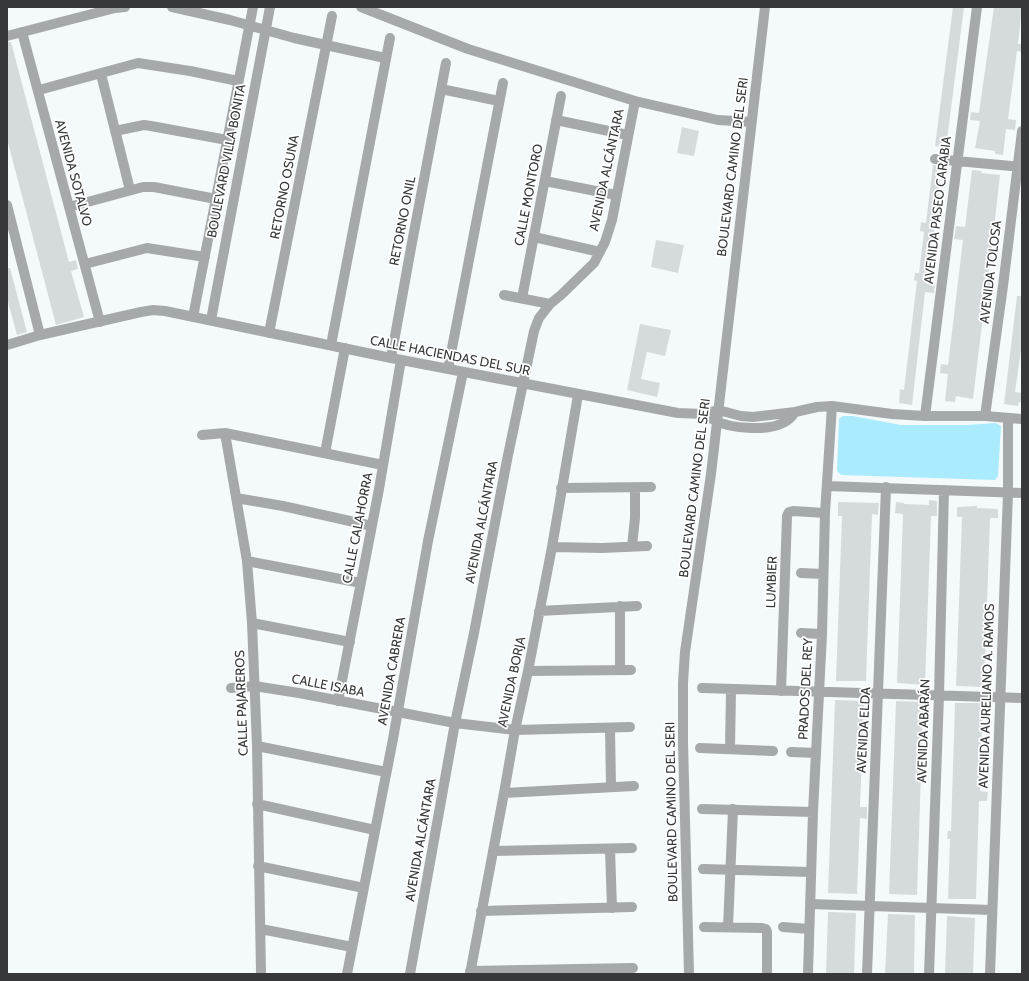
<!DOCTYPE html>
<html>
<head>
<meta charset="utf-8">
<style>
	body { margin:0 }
	#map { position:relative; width:1029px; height:981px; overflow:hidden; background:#f4fafb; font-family:Cabin,sans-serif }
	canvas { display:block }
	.frame { position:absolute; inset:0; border:8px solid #363839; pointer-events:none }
</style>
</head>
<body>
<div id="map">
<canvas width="1029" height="981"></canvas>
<div class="frame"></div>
</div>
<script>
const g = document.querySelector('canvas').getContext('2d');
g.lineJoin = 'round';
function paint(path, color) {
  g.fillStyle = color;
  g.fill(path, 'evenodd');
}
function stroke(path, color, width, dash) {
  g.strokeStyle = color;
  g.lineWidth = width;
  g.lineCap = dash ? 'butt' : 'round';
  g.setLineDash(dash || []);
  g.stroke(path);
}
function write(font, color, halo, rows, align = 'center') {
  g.font = font + ' Cabin,sans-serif';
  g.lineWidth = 3.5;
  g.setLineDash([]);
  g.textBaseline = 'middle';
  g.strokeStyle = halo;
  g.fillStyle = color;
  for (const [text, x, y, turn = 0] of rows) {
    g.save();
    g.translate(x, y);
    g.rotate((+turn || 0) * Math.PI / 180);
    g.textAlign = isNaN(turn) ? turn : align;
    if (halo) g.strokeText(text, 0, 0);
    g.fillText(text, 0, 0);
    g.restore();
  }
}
const green = new Path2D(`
	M 843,416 L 853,416 L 901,425 L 967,425 L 996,423 L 1001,426 L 998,476 L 995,480 L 841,475 L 837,471 L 839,419 Z`);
const building = new Path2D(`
	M 953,7 L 964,7 L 946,148 L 935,146 Z
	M 994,7 L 1022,7 L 1018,44 L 1022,44 L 1022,52 L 1017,51 L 1008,119 L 1016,120 L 1015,130 L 1006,129 L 1003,155 L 995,154 L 995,151 L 975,148 L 980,121 L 970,120 L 971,112 L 979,113 Z
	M 7,42 L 11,42 L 69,262 L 76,260 L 78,269 L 71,271 L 84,317 L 56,325 L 7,139 Z
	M 682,127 L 699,131 L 694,156 L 677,153 Z
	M 933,165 L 942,166 L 928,282 L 935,283 L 934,293 L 925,292 L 912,405 L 899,403 L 900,389 L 904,390 L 917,281 L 914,280 L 915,273 L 919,273 L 924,232 L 920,231 L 921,222 L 926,223 Z
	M 972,170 L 982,171 L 981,173 L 1000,175 L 988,280 L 993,281 L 992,291 L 986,291 L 973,399 L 956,396 L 955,402 L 945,401 L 948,374 L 940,373 L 941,364 L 948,365 L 963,240 L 954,239 L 956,226 L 965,227 Z
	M 656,240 L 684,245 L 678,273 L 651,267 Z
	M 7,268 L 10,268 L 27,332 L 17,335 L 7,298 Z
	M 1017,296 L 1022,296 L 1022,343 L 1015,392 L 1022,393 L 1022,402 L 1019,402 L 1018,406 L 1004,404 Z
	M 640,324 L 671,330 L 665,356 L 647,352 L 641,379 L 660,383 L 657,397 L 627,390 Z
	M 929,500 L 937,501 L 937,516 L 931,516 L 925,685 L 897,683 L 903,514 L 895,513 L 896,502 L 904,503 L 904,504 L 929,505 Z
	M 838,502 L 879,503 L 878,515 L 872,514 L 866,681 L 836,681 L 842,516 L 838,516 Z
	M 977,506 L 977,508 L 998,509 L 998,518 L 990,518 L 984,687 L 956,686 L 962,517 L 957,517 L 957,507 Z
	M 835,700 L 864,701 L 860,807 L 867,807 L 867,819 L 860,818 L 857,894 L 828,893 Z
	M 896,701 L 923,702 L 922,731 L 927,731 L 927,742 L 922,742 L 917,895 L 889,894 Z
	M 955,703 L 983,703 L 980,791 L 988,792 L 987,801 L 979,801 L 976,899 L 948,899 L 950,839 L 947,839 L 948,831 L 951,831 Z
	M 828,912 L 856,913 L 854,974 L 826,974 Z
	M 888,914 L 915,915 L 914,974 L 885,974 Z
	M 947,916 L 975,918 L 973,974 L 945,974 Z`);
const minor = new Path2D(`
	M 172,7 L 230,20 L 294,38 L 385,58
	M 361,7 L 468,49 L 635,101 L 718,120 L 752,122
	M 22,32 L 100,322
	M 7,36 L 115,8 L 125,7
	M 101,74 L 130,190
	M 441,89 L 499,101
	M 39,90 L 138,63 L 190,71 L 238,81
	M 556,120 L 628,135
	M 115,131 L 144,125 L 151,126 L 227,140
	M 935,159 L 1022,167
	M 545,181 L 616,195
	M 7,205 L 40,335
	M 69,207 L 143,187 L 154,187 L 216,199
	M 534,237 L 600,252
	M 85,264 L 147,248 L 205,257
	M 504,295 L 550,304
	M 522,298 L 561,96
	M 193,317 L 253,7
	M 211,320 L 270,7
	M 269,333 L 332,16
	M 7,345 L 40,335 L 141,312 L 153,310 L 165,311 L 391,358 L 678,413 L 703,414 L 718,410 L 741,416 L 753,417 L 795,412 L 817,407 L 832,406 L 892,414 L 925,416 L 985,416 L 1022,419
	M 331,345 L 390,38
	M 391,358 L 411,248 L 446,63
	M 448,369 L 503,83
	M 925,416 L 977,7
	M 985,416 L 1003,286 L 1022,131
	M 712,419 C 729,429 773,433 789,419 C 791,418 793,415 795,412
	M 225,433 L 247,561 L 252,623 L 257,746 L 261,974
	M 202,435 L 225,433 L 383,465
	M 325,453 L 345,348
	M 827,486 L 1022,493
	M 561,488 L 651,487
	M 236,498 L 283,506 L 372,526
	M 632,546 L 635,518 L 635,488
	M 552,547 L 602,548 L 647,546
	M 247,561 L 361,583
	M 801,573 L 823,574
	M 539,611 L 637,606
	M 252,623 L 350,642
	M 801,633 L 822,634
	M 620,670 L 620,606
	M 528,671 L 631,670
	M 231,688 L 254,686 L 299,693 L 455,723 L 515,730 L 630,727
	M 702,688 L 1022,698
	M 781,691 L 787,516 L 789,512 L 793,511 L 825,513
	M 338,701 L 379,489 L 401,360
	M 610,728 L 611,787
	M 257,746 L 386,772
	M 700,748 L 773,751
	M 730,749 L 731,689
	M 791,752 L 816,753
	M 504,793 L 634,786
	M 257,804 L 375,830
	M 702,809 L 813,812
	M 610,849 L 612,908
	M 493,851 L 632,848
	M 258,866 L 364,888
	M 703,869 L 811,872
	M 810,904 L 992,910
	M 481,911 L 632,907
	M 704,927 L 762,928 L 766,929 L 767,932 L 767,974
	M 728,927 L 733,809
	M 783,927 L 809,929
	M 261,929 L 352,947
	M 470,971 L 633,968
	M 347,974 L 393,739 L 428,541 L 463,372
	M 410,974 L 455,723 L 474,633 L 507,460 L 534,331 L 539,318 L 550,304 L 561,295 L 594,263 L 605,242 L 612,220 L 635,101
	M 470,974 L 504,793 L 515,730 L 528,671 L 552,547 L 578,395
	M 689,974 L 683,742 L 683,683 L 685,652 L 711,474 L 765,7
	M 808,974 L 813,812 L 822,634 L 825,513 L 832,406
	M 867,974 L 886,487
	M 929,974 L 939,695 L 944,490
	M 990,974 L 1008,493 L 1008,418`);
const streetNames = [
	["BOULEVARD VILLA BONITA",227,161,-79],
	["BOULEVARD CAMINO DEL SERI",733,167,-83],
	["AVENIDA ALCÁNTARA",607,170,-78],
	["AVENIDA SOTALVO",73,173,75],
	["RETORNO OSUNA",285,187,-79],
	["CALLE MONTORO",529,195,-79],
	["AVENIDA PASEO CARABIA",938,210,-83],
	["RETORNO ONIL",403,221,-79],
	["AVENIDA TOLOSA",991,272,-83],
	["CALLE HACIENDAS DEL SUR",450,356,11],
	["BOULEVARD CAMINO DEL SERI",695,488,-83],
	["AVENIDA ALCÁNTARA",482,522,-79],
	["CALLE CALAHORRA",358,528,-79],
	["LUMBIER",772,582,-88],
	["AVENIDA CABRERA",392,671,-80],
	["AVENIDA BORJA",512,682,-78],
	["CALLE ISABA",328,686,11],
	["PRADOS DEL REY",806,689,-87],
	["AVENIDA AURELIANO A. RAMOS",987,696,-88],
	["CALLE PAJAREROS",242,703,-92],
	["AVENIDA ELDA",864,730,-87],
	["AVENIDA ABARÁN",924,731,-88],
	["BOULEVARD CAMINO DEL SERI",672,812,-91],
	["AVENIDA ALCÁNTARA",421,840,-80]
];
paint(green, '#aaecfd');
paint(building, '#d5dbdc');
stroke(minor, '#a6a9a9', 10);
write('13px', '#363839', '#fff', streetNames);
</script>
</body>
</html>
